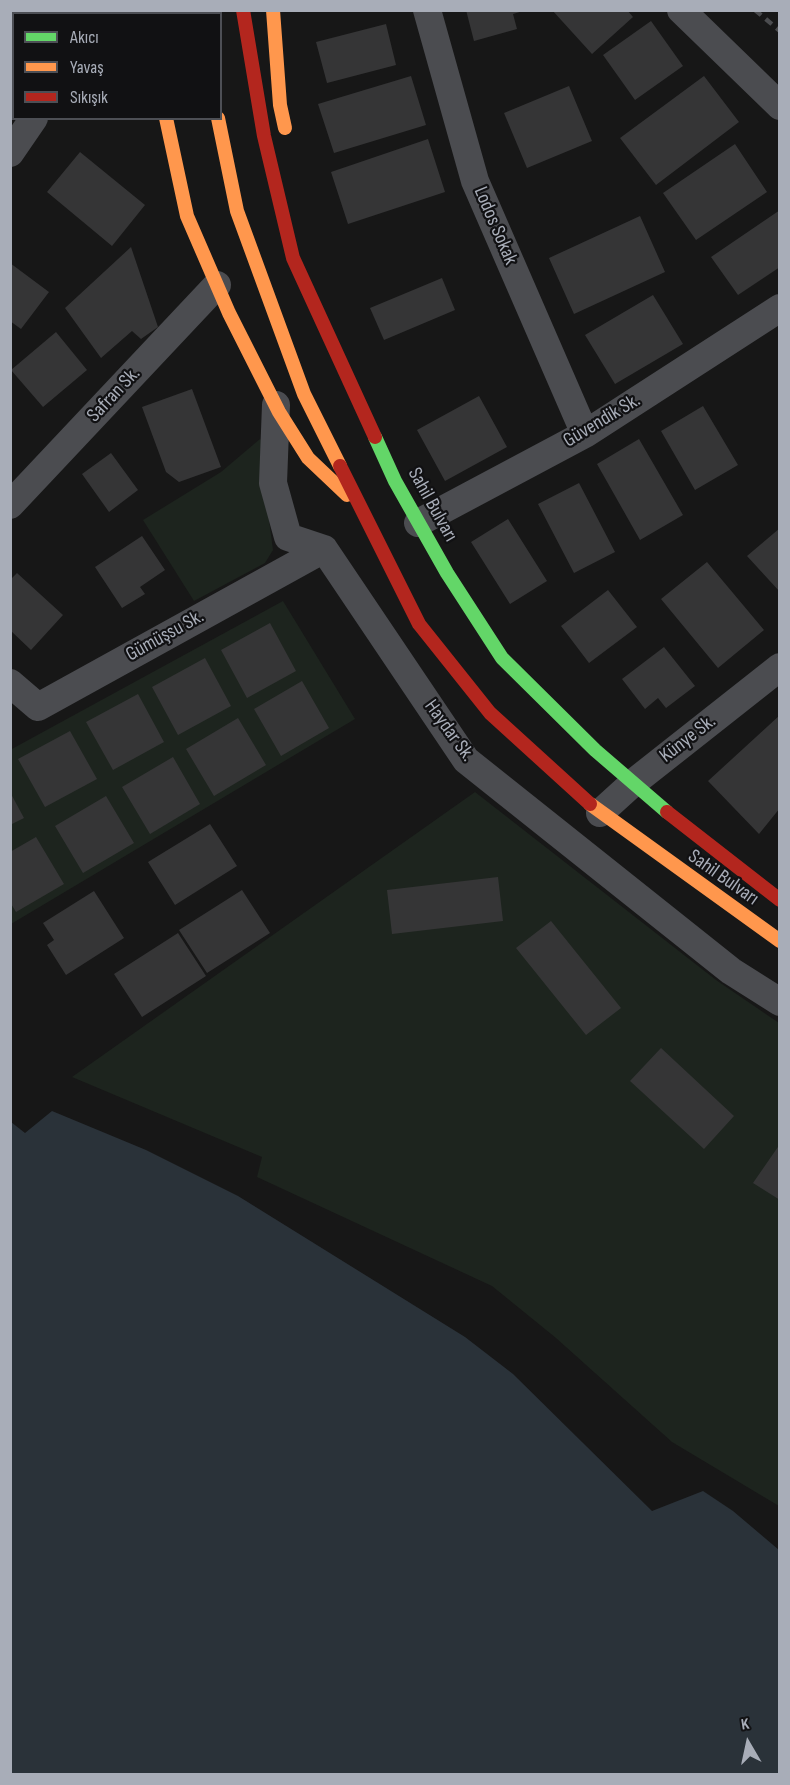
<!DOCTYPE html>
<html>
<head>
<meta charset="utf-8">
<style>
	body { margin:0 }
	#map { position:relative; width:790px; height:1785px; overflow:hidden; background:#171717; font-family:"Sofia Sans Condensed",sans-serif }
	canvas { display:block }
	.frame { position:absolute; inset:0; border:12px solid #a8adb8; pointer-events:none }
	.legend { position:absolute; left:12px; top:12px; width:210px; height:108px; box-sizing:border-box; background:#111113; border:2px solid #4d4f55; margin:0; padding:8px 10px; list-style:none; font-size:18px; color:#a8adb8 }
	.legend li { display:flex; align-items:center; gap:12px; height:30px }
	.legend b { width:30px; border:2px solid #4d4f55 }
	.north { position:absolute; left:718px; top:1713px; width:60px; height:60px; -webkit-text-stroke:4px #111113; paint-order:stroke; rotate:351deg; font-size:16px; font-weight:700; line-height:24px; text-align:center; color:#a8adb8 }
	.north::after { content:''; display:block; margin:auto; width:21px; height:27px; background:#a8adb8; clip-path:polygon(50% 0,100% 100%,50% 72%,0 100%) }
</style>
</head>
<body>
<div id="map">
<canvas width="790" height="1785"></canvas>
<div class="frame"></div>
<ul class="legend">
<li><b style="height:8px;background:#63d668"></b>Akıcı</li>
<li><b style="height:8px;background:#ff974d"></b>Yavaş</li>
<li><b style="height:8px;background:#b3261e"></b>Sıkışık</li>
</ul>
<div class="north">K</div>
</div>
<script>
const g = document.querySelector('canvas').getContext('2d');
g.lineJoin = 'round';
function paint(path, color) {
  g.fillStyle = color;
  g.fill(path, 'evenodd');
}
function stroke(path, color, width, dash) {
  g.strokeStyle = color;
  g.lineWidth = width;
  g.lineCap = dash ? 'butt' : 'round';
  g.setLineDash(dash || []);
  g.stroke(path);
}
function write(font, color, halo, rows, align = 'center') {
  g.font = font + ' "Sofia Sans Condensed",sans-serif';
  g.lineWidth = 4.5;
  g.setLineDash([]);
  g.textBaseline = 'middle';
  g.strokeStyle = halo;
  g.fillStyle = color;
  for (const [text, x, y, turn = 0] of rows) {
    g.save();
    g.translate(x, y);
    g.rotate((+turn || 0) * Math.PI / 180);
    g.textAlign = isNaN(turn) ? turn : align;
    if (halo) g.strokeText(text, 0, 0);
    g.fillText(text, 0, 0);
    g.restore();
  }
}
const green = new Path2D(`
	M 260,439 L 268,445 L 263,475 L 273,550 L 265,563 L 194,601 L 143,520 L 221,472 Z
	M 283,601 L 355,719 L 11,924 L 10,750 Z
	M 475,792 L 716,980 L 779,1023 L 779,1506 L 672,1442 L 556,1338 L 492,1286 L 257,1177 L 262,1157 L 72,1077 Z`);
const water = new Path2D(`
	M 52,1111 L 146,1150 L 238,1196 L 465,1337 L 513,1374 L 652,1511 L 703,1491 L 733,1511 L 779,1550 L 779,1774 L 11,1774 L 11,1122 L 25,1133 Z`);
const building = new Path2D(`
	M 466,10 L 523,10 L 523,11 L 513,14 L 517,29 L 474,41 Z
	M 552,10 L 627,10 L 633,17 L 592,54 Z
	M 651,21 L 683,66 L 635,100 L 603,55 Z
	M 386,24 L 396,65 L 327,83 L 316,42 Z
	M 411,76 L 426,125 L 334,153 L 318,104 Z
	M 704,76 L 739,122 L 656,185 L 620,138 Z
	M 569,86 L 592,141 L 527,168 L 504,113 Z
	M 428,139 L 445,192 L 348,224 L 331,172 Z
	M 735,144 L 767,192 L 696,240 L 663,193 Z
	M 80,152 L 145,205 L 112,246 L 47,192 Z
	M 780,210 L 780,267 L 738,295 L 711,257 Z
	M 640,216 L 665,272 L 574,314 L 549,258 Z
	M 131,247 L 158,327 L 141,339 L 132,331 L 101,358 L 65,308 Z
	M 10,263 L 49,292 L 21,329 L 10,321 Z
	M 442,278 L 455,310 L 384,340 L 370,308 Z
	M 653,295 L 683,344 L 615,384 L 585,335 Z
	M 56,332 L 87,370 L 43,407 L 11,370 Z
	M 192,389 L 221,467 L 179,482 L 166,472 L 142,407 Z
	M 479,396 L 507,447 L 445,481 L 417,430 Z
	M 703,406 L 738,465 L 695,490 L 661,431 Z
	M 639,439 L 683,515 L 640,540 L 597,464 Z
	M 111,453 L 138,490 L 109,512 L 82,474 Z
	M 579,483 L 615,552 L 574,573 L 538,504 Z
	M 508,519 L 547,581 L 510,604 L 471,542 Z
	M 780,528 L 780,592 L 747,556 Z
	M 142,536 L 165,570 L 140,587 L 145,594 L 122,608 L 95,567 Z
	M 707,562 L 764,630 L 718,668 L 661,599 Z
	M 17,573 L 63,615 L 31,650 L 10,630 L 10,580 Z
	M 608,590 L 637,627 L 589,663 L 561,626 Z
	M 270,623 L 296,671 L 247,698 L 221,650 Z
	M 664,647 L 695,686 L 666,708 L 658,698 L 645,709 L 622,679 Z
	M 205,658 L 231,706 L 178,735 L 152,687 Z
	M 302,681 L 329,728 L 281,756 L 254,709 Z
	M 138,694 L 164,742 L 113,770 L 86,722 Z
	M 780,715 L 780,808 L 759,834 L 708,781 Z
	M 238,718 L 266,765 L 214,796 L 186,749 Z
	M 70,731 L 97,779 L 45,807 L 18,759 Z
	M 173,757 L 200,804 L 150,834 L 122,787 Z
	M 10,792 L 24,818 L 10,825 Z
	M 106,796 L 134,843 L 83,873 L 55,826 Z
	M 210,824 L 237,866 L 175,905 L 148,862 Z
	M 36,837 L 64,884 L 16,912 L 10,902 L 10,852 Z
	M 498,877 L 503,921 L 392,934 L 387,890 Z
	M 242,890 L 270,933 L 207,973 L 179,930 Z
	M 94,891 L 124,938 L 66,975 L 47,945 L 54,940 L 43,923 Z
	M 551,921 L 621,1008 L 586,1035 L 516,948 Z
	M 178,933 L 206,976 L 142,1017 L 114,974 Z
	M 661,1048 L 734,1116 L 704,1149 L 630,1081 Z
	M 780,1144 L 780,1200 L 753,1183 Z`);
const street = new Path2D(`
	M 427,10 L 475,181 L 585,434
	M 681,10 L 780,106
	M 107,14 L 109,10
	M 10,153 L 34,118
	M 276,405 L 273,483 L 288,537 L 324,549 L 466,760 L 731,971 L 780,1002
	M 10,505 L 217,285
	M 418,523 L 585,434 L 780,308
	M 10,683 L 38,707 L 324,549
	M 600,813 L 633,783 L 780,667`);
const fast = new Path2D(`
	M 149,10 L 149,14
	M 375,437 L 395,481 L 447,573 L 502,658 L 595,750 L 667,812`);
const slow = new Path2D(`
	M 273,10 L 280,105 L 285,128
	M 166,118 L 187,216 L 229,313 L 279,412 L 308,458 L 347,495
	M 218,118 L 237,211 L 304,394 L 340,466
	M 590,804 L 780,941`);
const jam = new Path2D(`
	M 201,10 L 202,14
	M 243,10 L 264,136 L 293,258 L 375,437
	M 340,466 L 419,624 L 490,713 L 590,804
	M 667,812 L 780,900`);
const rail = new Path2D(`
	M 755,10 L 780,31`);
const streetNames = [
	["Lodos Sokak",495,226,67],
	["Safran Sk.",114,395,-47],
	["Güvendik Sk.",602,421,-31],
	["Sahil Bulvarı",432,505,61],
	["Gümüşsu Sk.",165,636,-29],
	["Haydar Sk.",449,731,54],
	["Künye Sk.",688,739,-38],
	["Sahil Bulvarı",723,878,35]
];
paint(green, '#1d241e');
paint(water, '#2a3239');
paint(building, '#353536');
stroke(street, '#4b4c50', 28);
stroke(fast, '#63d668', 14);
stroke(slow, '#ff974d', 14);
stroke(jam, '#b3261e', 14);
stroke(rail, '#4b4c4f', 4.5, [8, 6]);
write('20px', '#a8adb8', '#111113', streetNames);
</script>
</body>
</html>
